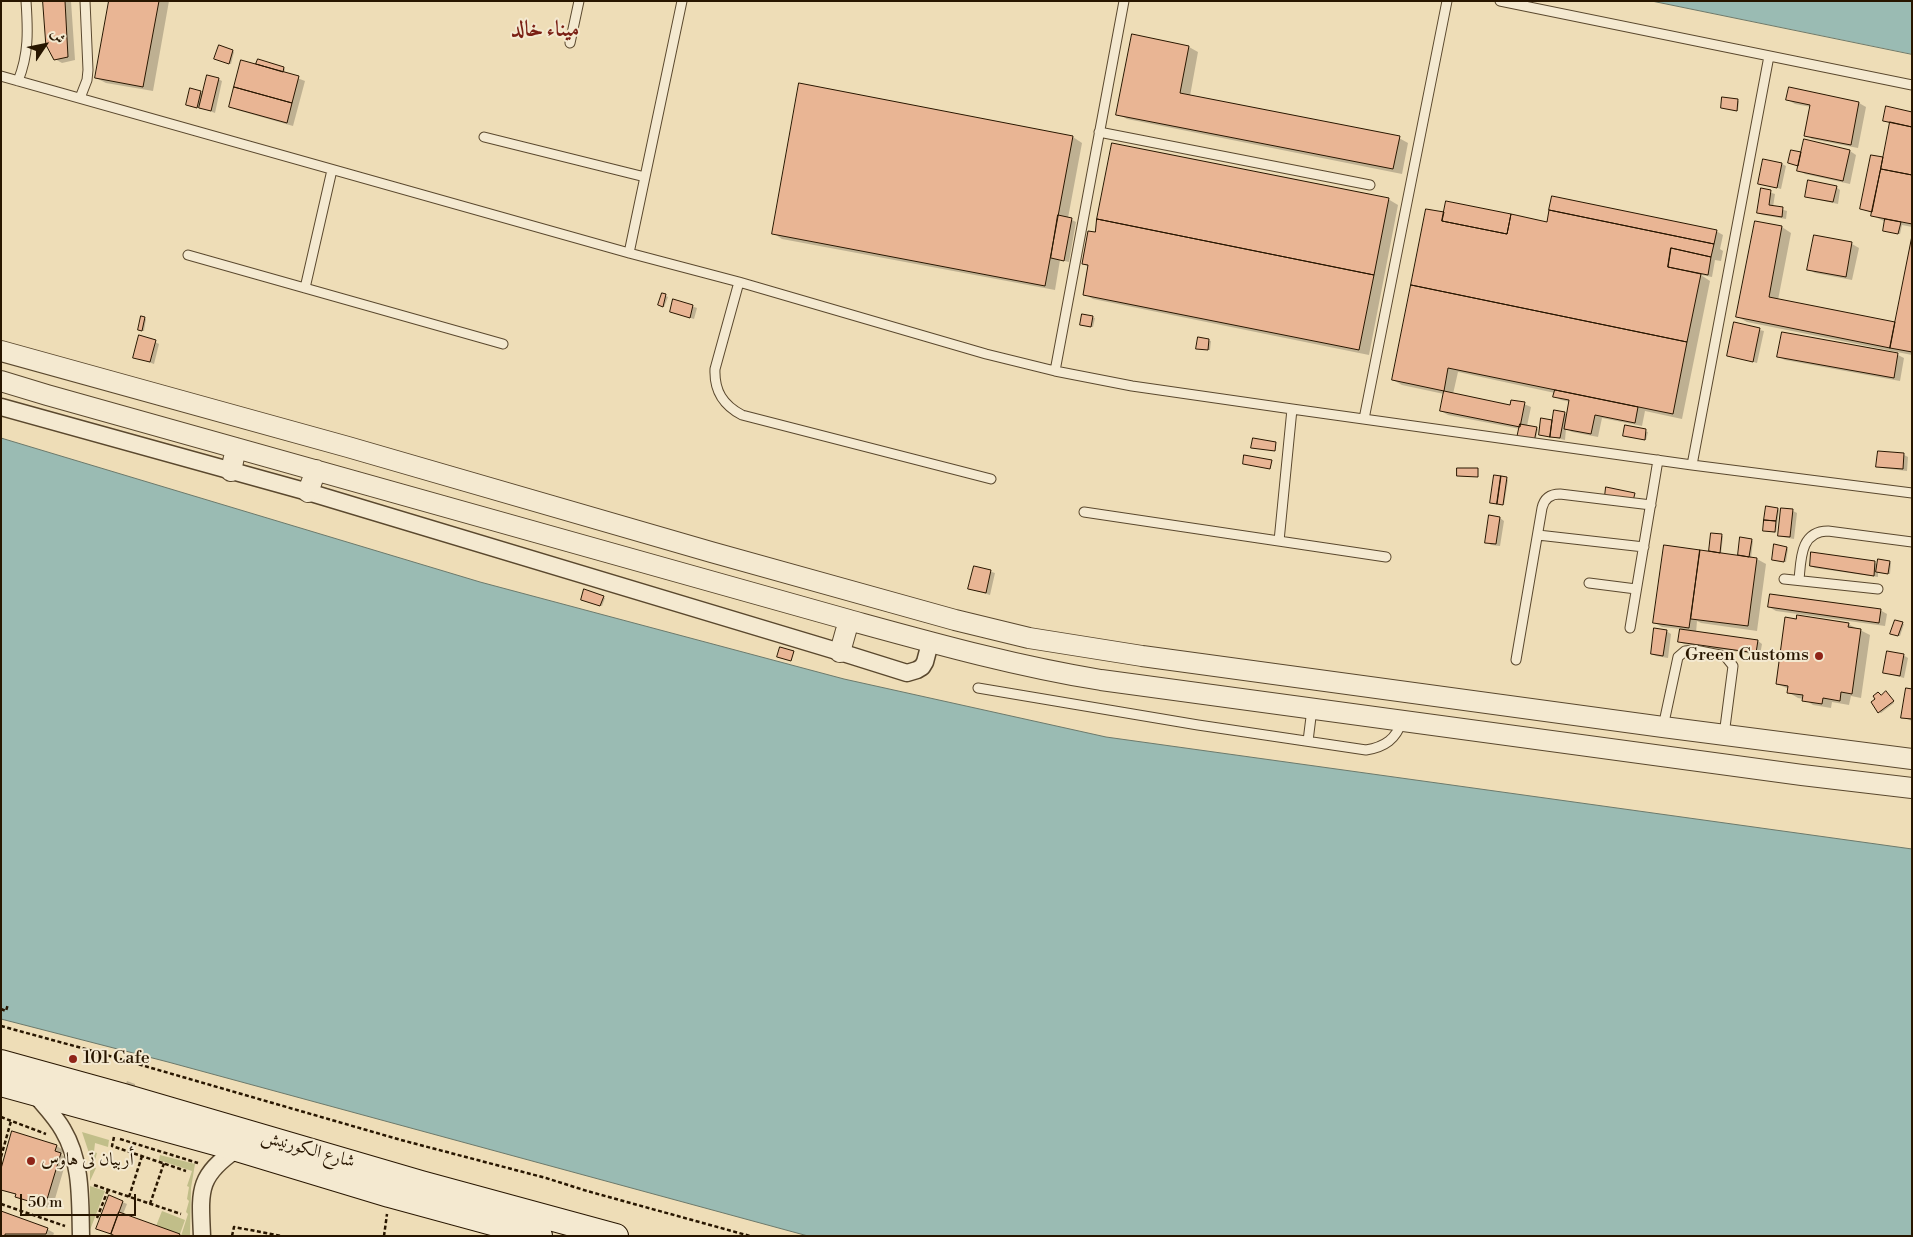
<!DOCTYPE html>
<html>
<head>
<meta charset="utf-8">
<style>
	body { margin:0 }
	#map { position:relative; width:1913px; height:1237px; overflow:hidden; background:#eeddb7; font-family:"Libre Bodoni",Amiri,serif }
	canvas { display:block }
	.frame { position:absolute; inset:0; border:2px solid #281600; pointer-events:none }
	.north { position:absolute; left:20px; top:20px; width:50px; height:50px; -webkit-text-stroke:4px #f4e9d0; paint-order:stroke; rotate:56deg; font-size:14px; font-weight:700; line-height:20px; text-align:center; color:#281600 }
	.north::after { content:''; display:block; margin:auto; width:18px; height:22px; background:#281600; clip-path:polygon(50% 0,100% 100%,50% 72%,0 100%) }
	.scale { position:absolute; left:20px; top:1194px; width:116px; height:22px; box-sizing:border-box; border:2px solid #281600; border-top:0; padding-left:6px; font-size:15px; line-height:18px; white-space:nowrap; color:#281600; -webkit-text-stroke:4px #f4e9d0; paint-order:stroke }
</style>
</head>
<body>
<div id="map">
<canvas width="1913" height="1237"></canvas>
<div class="frame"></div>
<div class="north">ش</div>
<div class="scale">50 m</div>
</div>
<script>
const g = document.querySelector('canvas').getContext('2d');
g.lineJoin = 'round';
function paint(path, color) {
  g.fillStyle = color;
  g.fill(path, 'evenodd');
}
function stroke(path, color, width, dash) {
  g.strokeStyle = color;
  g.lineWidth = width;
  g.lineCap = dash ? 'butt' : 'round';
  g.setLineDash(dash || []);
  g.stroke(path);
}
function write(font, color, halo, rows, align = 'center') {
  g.font = font + ' "Libre Bodoni",Amiri,serif';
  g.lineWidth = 4;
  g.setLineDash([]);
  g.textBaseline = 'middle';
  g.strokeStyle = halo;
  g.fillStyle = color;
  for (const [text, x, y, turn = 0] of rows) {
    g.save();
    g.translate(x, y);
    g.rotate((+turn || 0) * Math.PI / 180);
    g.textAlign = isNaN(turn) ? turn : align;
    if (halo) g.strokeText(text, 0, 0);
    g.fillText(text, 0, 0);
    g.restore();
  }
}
const green = new Path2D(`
	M 82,1132 L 109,1140 L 108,1147 L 95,1143 L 94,1152 L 97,1153 L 93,1167 L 96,1168 L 90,1181 L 90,1156 Z
	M 160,1155 L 195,1164 L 191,1188 L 190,1236 L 181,1236 L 188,1214 L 186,1212 L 189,1201 L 187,1199 L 189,1187 L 187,1186 L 192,1171 L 159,1160 Z
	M 90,1186 L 105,1191 L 90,1230 Z
	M 162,1211 L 185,1220 L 180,1234 L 156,1226 Z`);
const water = new Path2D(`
	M 1652,1 L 1912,1 L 1912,54 Z
	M 1,438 L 480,582 L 844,679 L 1106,737 L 1912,849 L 1912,1236 L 808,1236 L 168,1062 L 1,1019 Z`);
const shadow = new Path2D(`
	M 44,1 L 71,1 L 75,60 L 62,63 L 55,59 Z
	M 110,1 L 169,1 L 153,91 L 106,83 L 96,78 Z
	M 1189,47 L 1198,52 L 1190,96 L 1399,138 L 1408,143 L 1402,174 L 1127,119 L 1118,114 Z
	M 233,51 L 234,52 L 231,64 L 217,59 Z
	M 258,61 L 284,68 L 285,69 L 284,73 L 305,81 L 293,126 L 237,110 L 231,106 L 262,67 L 258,64 Z
	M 218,79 L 222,81 L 215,113 L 199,107 L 198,108 L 189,106 L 200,92 L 204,94 Z
	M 1790,89 L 1859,103 L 1866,107 L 1858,148 L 1812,139 L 1806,135 L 1811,107 L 1795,104 L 1788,100 Z
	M 1738,101 L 1739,101 L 1738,111 L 1724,108 Z
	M 1912,113 L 1912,227 L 1902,225 L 1900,234 L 1886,231 L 1886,222 L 1873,216 L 1873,213 L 1862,209 L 1882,158 L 1884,160 L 1891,124 L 1884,120 Z
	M 1073,137 L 1082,143 L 1068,218 L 1076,222 L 1069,262 L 1060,260 L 1055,290 L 782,239 L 773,233 Z
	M 1850,151 L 1856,155 L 1850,184 L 1805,174 L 1799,170 L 1800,166 L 1791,164 L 1801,153 Z
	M 1782,164 L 1786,166 L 1781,189 L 1759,183 Z
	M 1836,187 L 1840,190 L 1838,204 L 1810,198 L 1806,196 Z
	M 1762,190 L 1775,194 L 1773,207 L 1787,211 L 1786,219 L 1763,215 L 1758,213 Z
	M 1388,199 L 1398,205 L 1369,355 L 1093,299 L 1084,294 L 1089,267 L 1083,264 L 1096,233 Z
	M 1443,213 L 1548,223 L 1716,231 L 1723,235 L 1720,249 L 1723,251 L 1721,261 L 1715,260 L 1712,277 L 1701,275 L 1710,281 L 1682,419 L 1645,411 L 1642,426 L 1602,418 L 1598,437 L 1572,432 L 1566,429 L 1565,440 L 1556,438 L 1542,435 L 1542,419 L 1554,421 L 1564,413 L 1568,415 L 1570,402 L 1561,400 L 1554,396 L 1555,393 L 1458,372 L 1453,394 L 1511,406 L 1524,404 L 1531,407 L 1527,426 L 1538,429 L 1535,442 L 1520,429 L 1448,415 L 1441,411 L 1444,394 L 1402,385 L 1393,380 Z
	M 1756,222 L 1782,227 L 1791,233 L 1778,300 L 1896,323 L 1912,242 L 1912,355 L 1747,322 L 1738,317 Z
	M 1815,236 L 1852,244 L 1859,248 L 1852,280 L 1815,273 L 1808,269 Z
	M 662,294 L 668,297 L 664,307 L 659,305 Z
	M 674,300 L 697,308 L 694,319 L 671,312 Z
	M 1083,315 L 1095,318 L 1093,327 L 1081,325 Z
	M 141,317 L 146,319 L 144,331 L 139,330 Z
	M 1735,324 L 1764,331 L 1757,363 L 1728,355 Z
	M 1199,339 L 1211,341 L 1210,350 L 1199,349 Z
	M 155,342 L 159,344 L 154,364 L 134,357 Z
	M 1898,355 L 1904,358 L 1900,381 L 1785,360 L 1779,357 Z
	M 1626,427 L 1648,432 L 1646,440 L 1626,436 Z
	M 1879,453 L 1904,455 L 1908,457 L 1907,471 L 1882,468 L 1878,466 Z
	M 1506,479 L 1508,480 L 1504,505 L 1493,503 Z
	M 1778,509 L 1779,510 L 1776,533 L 1766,531 Z
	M 1793,511 L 1797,513 L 1794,539 L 1783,537 L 1779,535 Z
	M 1500,518 L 1504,521 L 1500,546 L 1491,545 L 1487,542 Z
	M 1712,534 L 1723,536 L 1721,554 L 1739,556 L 1741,538 L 1751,540 L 1753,541 L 1751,558 L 1757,559 L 1766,564 L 1757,631 L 1701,623 L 1697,621 L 1696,633 L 1758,641 L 1762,644 L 1760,655 L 1684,644 L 1680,642 L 1681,629 L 1662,627 L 1655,623 L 1665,546 L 1710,552 Z
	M 1787,548 L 1788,549 L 1786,562 L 1775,560 Z
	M 1812,554 L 1875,563 L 1879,565 L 1890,562 L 1891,563 L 1890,574 L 1878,573 L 1878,577 L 1815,568 L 1811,566 Z
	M 975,567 L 995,573 L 990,595 L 970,589 Z
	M 603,597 L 605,598 L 602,606 L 584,600 Z
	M 1769,607 L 1880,610 L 1887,614 L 1885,626 L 1776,611 Z
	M 1895,621 L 1904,624 L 1900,636 L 1893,634 Z
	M 1848,624 L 1870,635 L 1861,698 L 1851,696 L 1849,705 L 1832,702 L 1831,708 L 1813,705 L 1804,699 L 1798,698 L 1788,692 L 1789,689 L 1777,684 Z
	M 1666,631 L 1671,634 L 1668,658 L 1656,656 L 1652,654 Z
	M 1903,655 L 1908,658 L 1904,678 L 1885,673 Z
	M 1912,690 L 1912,721 L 1902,717 Z
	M 1888,694 L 1894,703 L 1881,713 L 1879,712 L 1881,696 Z
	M 127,1081 L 135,1084 L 135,1087 L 126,1084 Z
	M 57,1146 L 63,1150 L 62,1155 L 67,1158 L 52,1209 L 24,1200 L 17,1195 L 1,1190 Z
	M 109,1196 L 127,1204 L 123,1214 L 180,1236 L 116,1236 L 102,1230 Z
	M 1,1213 L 47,1229 L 54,1233 L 53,1236 L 1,1236 Z`);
const building = new Path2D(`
	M 43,1 L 65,1 L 68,57 L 54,60 L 46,45 Z
	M 109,1 L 159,1 L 143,87 L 95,78 Z
	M 1132,34 L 1189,46 L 1180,93 L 1400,136 L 1393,169 L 1116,115 Z
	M 219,45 L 233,50 L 229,64 L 214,59 Z
	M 258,59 L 284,67 L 283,72 L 256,64 Z
	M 241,60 L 299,76 L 292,103 L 234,87 Z
	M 207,75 L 219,78 L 211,111 L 199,108 Z
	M 799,83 L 1073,136 L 1045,286 L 772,234 Z
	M 234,87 L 292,103 L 287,123 L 229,107 Z
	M 1789,87 L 1859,102 L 1851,145 L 1804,136 L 1810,105 L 1786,100 Z
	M 190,88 L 201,91 L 197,108 L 186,105 Z
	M 1722,97 L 1738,99 L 1737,111 L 1721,108 Z
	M 1886,106 L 1912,112 L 1912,127 L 1883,121 Z
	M 1890,122 L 1912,127 L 1912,175 L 1881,169 Z
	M 1804,139 L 1850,150 L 1843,181 L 1797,171 Z
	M 1112,143 L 1389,198 L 1374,275 L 1097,219 Z
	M 1791,150 L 1801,152 L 1798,166 L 1788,163 Z
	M 1871,155 L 1883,157 L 1872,212 L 1860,209 Z
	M 1763,159 L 1782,163 L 1777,188 L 1758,184 Z
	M 1881,169 L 1912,175 L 1912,224 L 1871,216 Z
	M 1808,180 L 1837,186 L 1833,202 L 1805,197 Z
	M 1761,188 L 1771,190 L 1769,205 L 1783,207 L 1782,217 L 1757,213 Z
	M 1552,196 L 1717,230 L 1714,244 L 1549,210 Z
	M 1446,201 L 1511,214 L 1507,234 L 1442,221 Z
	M 1426,209 L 1444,212 L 1442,221 L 1507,234 L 1511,214 L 1547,222 L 1549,210 L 1714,244 L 1711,257 L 1671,248 L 1668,267 L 1701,274 L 1687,342 L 1411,285 Z
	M 1058,215 L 1072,218 L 1064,261 L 1051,258 Z
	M 1097,219 L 1374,275 L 1359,350 L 1083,295 L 1088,265 L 1082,264 L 1088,231 L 1095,232 Z
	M 1885,219 L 1901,222 L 1898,234 L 1883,231 Z
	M 1755,221 L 1782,226 L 1769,297 L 1895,322 L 1890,348 L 1736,317 Z
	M 1814,235 L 1852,242 L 1846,277 L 1807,270 Z
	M 1912,236 L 1912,352 L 1890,348 Z
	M 1671,248 L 1711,257 L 1708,275 L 1668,267 Z
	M 1411,285 L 1687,342 L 1673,414 L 1448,368 L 1444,391 L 1392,380 Z
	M 662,293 L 666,294 L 663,307 L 658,305 Z
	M 673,299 L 693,305 L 690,318 L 670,312 Z
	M 1082,314 L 1093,316 L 1091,327 L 1080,325 Z
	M 141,316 L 145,317 L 142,331 L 138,330 Z
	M 1734,322 L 1760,328 L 1753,362 L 1727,356 Z
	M 1782,332 L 1898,353 L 1894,378 L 1777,357 Z
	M 139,335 L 156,340 L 150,362 L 133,358 Z
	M 1198,337 L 1209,339 L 1208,350 L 1196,349 Z
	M 1555,390 L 1638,407 L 1635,423 L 1595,415 L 1591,434 L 1564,429 L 1569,400 L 1553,397 Z
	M 1444,391 L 1510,405 L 1511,400 L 1525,402 L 1520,427 L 1440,411 Z
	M 1554,410 L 1565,412 L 1560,438 L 1550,437 Z
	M 1541,418 L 1552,420 L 1550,437 L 1539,435 Z
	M 1520,424 L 1537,427 L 1534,442 L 1517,438 Z
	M 1625,425 L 1646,429 L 1645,440 L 1623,436 Z
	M 1253,438 L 1276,442 L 1275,451 L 1251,448 Z
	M 1878,451 L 1904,453 L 1903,469 L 1876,467 Z
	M 1244,455 L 1272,460 L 1270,469 L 1243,464 Z
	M 1457,468 L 1478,468 L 1478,477 L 1457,476 Z
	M 1494,475 L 1501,476 L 1497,504 L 1490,503 Z
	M 1501,476 L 1507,477 L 1503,505 L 1497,504 Z
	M 1606,487 L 1635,493 L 1633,501 L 1605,496 Z
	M 1766,506 L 1778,508 L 1776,521 L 1764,520 Z
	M 1781,508 L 1793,509 L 1790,537 L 1778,536 Z
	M 1489,515 L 1500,517 L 1496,544 L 1485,543 Z
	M 1764,520 L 1776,521 L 1775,532 L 1763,531 Z
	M 1711,533 L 1722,534 L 1720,553 L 1709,551 Z
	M 1740,537 L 1752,539 L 1749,557 L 1738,555 Z
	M 1774,544 L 1787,547 L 1784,562 L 1772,560 Z
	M 1664,545 L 1700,550 L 1689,628 L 1653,623 Z
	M 1700,550 L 1757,558 L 1748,626 L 1691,619 Z
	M 1811,552 L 1875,561 L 1874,576 L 1810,566 Z
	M 1878,559 L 1890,561 L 1888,574 L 1876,572 Z
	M 974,566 L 991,570 L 986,593 L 968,589 Z
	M 584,589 L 604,596 L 600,606 L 581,600 Z
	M 1770,594 L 1881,609 L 1879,623 L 1768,607 Z
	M 1797,615 L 1849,623 L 1848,627 L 1861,629 L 1852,694 L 1841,692 L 1840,701 L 1823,698 L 1822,704 L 1802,701 L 1803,695 L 1787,693 L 1788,686 L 1776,684 L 1785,617 L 1796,619 Z
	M 1895,620 L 1903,622 L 1898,636 L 1890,634 Z
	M 1654,628 L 1667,630 L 1663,656 L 1651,654 Z
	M 1680,629 L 1758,640 L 1756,653 L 1678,642 Z
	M 780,647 L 794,651 L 791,661 L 777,657 Z
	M 1887,651 L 1904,654 L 1900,676 L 1883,673 Z
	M 1906,688 L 1912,689 L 1912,719 L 1901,718 Z
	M 1886,691 L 1894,701 L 1878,713 L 1871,702 L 1875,699 L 1873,696 L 1878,692 L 1881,695 Z
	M 12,1131 L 57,1145 L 55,1151 L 61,1153 L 45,1206 L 15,1197 L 16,1194 L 1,1190 L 1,1169 Z
	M 109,1195 L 123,1201 L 111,1234 L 96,1229 Z
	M 1,1211 L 48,1228 L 46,1234 L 5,1234 L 5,1236 L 1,1236 Z
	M 119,1212 L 180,1234 L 179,1236 L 115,1236 L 111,1234 Z`);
const path = new Path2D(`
	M 1,1009 L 6,1011 L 8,1004
	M 1,1026 L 89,1050 L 401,1140 L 546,1178 L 587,1191 L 750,1236
	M 1,1117 L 46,1134
	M 114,1137 L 112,1146 L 186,1171
	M 120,1139 L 198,1163
	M 1,1157 L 11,1121
	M 94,1185 L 181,1214
	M 129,1197 L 142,1156
	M 1,1204 L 65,1226
	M 150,1204 L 164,1163
	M 97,1218 L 108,1190
	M 232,1236 L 234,1227 L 282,1236
	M 384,1236 L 387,1214`);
const service = new Path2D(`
	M 1500,1 L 1912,85
	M 570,43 L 579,1
	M 1,76 L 629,253 L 739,282 L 986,354 L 1055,371 L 1132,386 L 1292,409 L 1692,465 L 1912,493
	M 18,81 C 29,54 28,30 26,1
	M 80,98 L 87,80 L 88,70 L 85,1
	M 1099,132 L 1370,185
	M 484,137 L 645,177
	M 629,253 L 682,1
	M 188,255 L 503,344
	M 739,282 L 715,369 C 714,391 723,405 742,415 L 991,479
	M 305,288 L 332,170
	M 1055,371 L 1124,1
	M 1364,419 L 1447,1
	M 1692,465 L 1769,56
	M 1084,512 L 1386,557
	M 1538,535 L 1644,547
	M 1279,541 L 1292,409
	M 1784,579 L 1878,589
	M 1799,580 C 1801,560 1800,531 1828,531 L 1912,542
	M 1589,583 L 1636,589
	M 1630,628 L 1658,460
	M 1516,660 L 1542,508 C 1544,499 1550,494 1560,494 L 1651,505
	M 978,688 L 1198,725 L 1366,750 C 1385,747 1396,739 1402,721
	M 1663,727 L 1678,657 L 1685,651 L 1695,650 L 1725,656 L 1733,666 L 1724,735
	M 1308,741 L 1312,709`);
const minor = new Path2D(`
	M 1,407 L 308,492 L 840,652 L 907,673 L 917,670 L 922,667 L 925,662 L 930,643
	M 34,1093 C 44,1105 56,1117 63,1130 C 82,1162 80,1200 81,1236
	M 202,1236 C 200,1191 197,1176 237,1149`);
const tertiary = new Path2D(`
	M 1,351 L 348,447 L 711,552 L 955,620 L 1029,638 L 1142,656 L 1663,727 L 1912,759
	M 1,381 L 47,395 L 849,620 C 933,643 1015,666 1101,680 L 1802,775 L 1912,788
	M 231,471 L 236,448
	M 308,492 L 316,470
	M 840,652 L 849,620`);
const secondary = new Path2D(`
	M 1,1062 L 124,1096 L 421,1183 L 616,1236
	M 1,1084 L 237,1149 L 389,1195 L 540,1236`);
const markers = [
	[1819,656,5,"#8f2418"],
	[73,1059,5,"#8f2418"],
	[31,1161,5,"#8f2418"]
];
const poiNames = [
	["Green Customs",1809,656,"right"],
	["101 Cafe",83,1059],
	["أربيان تى هاوس",41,1161]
];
const streetNames = [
	["شارع الكورنيش",308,1150,16]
];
const districtNames = [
	["ميناء خالد",545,31]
];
paint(green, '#c1be89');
paint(water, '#9abbb3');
stroke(water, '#6c796b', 1);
paint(shadow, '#0003');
paint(building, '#e9b594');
stroke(building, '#281600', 1);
stroke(service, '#5a482e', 11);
stroke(minor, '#5a482e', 19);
stroke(tertiary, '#5a482e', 22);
stroke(secondary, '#281600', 26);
stroke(path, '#281600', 2.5, [4, 2.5]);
stroke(service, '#f4e9d0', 9);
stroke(minor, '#f4e9d0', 16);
stroke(tertiary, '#f4e9d0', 20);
stroke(secondary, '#f4e9d0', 24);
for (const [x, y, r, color] of markers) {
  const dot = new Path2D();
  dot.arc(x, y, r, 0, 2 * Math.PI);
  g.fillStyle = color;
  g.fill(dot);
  stroke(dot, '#f4e9d0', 2);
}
write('18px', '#281600', '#f4e9d0', poiNames, 'left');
write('18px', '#281600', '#f4e9d0', streetNames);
write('bold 22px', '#7a1f14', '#f4e9d0', districtNames);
</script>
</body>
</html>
